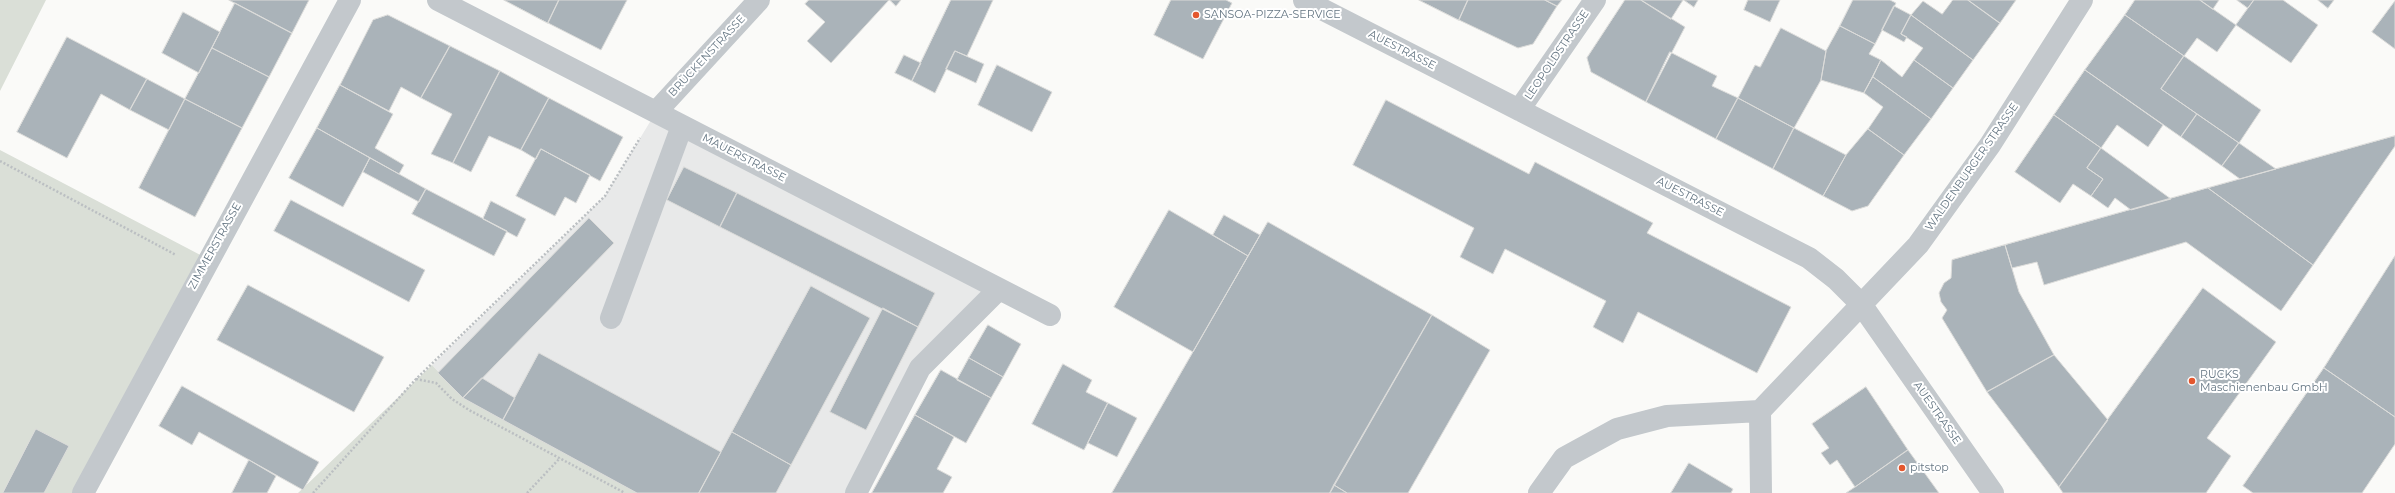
<!DOCTYPE html>
<html>
<head>
<meta charset="utf-8">
<style>
	body { margin:0 }
	canvas { display:block; background:#fafaf8 }
</style>
</head>
<body>
<canvas width="2395" height="493"></canvas>
<script>
const g = document.querySelector('canvas').getContext('2d');
g.lineJoin = 'round';
function paint(path, color) {
  g.fillStyle = color;
  g.fill(path, 'evenodd');
}
function stroke(path, color, width, dash) {
  g.strokeStyle = color;
  g.lineWidth = width;
  g.lineCap = dash ? 'butt' : 'round';
  g.setLineDash(dash || []);
  g.stroke(path);
}
function write(font, color, halo, rows, align = 'center') {
  g.font = font + ' Montserrat,sans-serif';
  g.lineWidth = 4;
  g.setLineDash([]);
  g.textBaseline = 'middle';
  g.strokeStyle = halo;
  g.fillStyle = color;
  for (const [text, x, y, turn = 0] of rows) {
    g.save();
    g.translate(x, y);
    g.rotate((+turn || 0) * Math.PI / 180);
    g.textAlign = isNaN(turn) ? turn : align;
    if (halo) g.strokeText(text, 0, 0);
    g.fillText(text, 0, 0);
    g.restore();
  }
}
const built = new Path2D(`
	M 656,112 L 998,290 L 920,368 L 856,493 L 637,493 L 463,398 L 432,365 L 605,196 Z`);
const green = new Path2D(`
	M 0,0 L 46,0 L 0,91 Z
	M 0,150 L 208,259 L 83,493 L 0,493 Z
	M 432,365 L 463,398 L 637,493 L 298,493 Z`);
const building = new Path2D(`
	M 229,0 L 309,0 L 292,33 Z
	M 504,0 L 559,0 L 548,23 Z
	M 559,0 L 627,0 L 601,50 L 548,23 Z
	M 809,0 L 889,0 L 831,63 L 807,41 L 825,22 L 805,4 Z
	M 890,0 L 901,0 L 896,6 Z
	M 951,0 L 993,0 L 967,56 L 955,51 L 935,93 L 912,81 Z
	M 1171,0 L 1226,0 L 1232,3 L 1203,59 L 1154,35 Z
	M 1419,0 L 1468,0 L 1459,20 Z
	M 1468,0 L 1545,0 L 1557,6 L 1533,44 L 1518,48 L 1459,20 Z
	M 1545,0 L 1562,0 L 1557,6 Z
	M 1625,0 L 1641,0 L 1685,27 L 1646,102 L 1591,72 L 1587,58 Z
	M 1641,0 L 1683,0 L 1671,19 Z
	M 1684,0 L 1698,0 L 1694,7 Z
	M 1748,0 L 1780,0 L 1770,22 L 1744,10 Z
	M 1853,0 L 1890,0 L 1896,3 L 1875,44 L 1840,26 Z
	M 1953,0 L 1968,0 L 2000,23 L 1973,60 L 1911,15 L 1923,1 L 1942,14 Z
	M 1968,0 L 2016,0 L 2000,23 Z
	M 2135,0 L 2200,0 L 2236,25 L 2217,52 L 2197,38 L 2184,56 L 2125,15 Z
	M 2200,0 L 2219,0 L 2213,9 Z
	M 2237,0 L 2254,0 L 2248,8 Z
	M 2254,0 L 2283,0 L 2318,25 L 2291,63 L 2236,25 Z
	M 2318,0 L 2334,0 L 2328,8 Z
	M 2395,1 L 2395,49 L 2372,32 Z
	M 235,3 L 292,33 L 269,77 L 212,48 Z
	M 1894,6 L 1911,15 L 1901,34 L 1907,37 L 1904,42 L 1882,30 Z
	M 183,12 L 220,32 L 199,73 L 162,53 Z
	M 388,15 L 450,46 L 421,98 L 401,87 L 389,111 L 340,85 L 373,20 Z
	M 1911,15 L 1973,60 L 1953,88 L 1914,60 L 1923,48 L 1901,34 Z
	M 2125,15 L 2184,56 L 2161,89 L 2197,114 L 2181,137 L 2085,70 Z
	M 1840,26 L 1875,44 L 1869,54 L 1881,60 L 1864,93 L 1821,80 L 1826,51 Z
	M 1781,28 L 1826,51 L 1821,80 L 1794,128 L 1738,98 L 1755,65 L 1760,67 Z
	M 67,37 L 147,79 L 130,110 L 101,94 L 67,158 L 17,132 Z
	M 450,46 L 500,71 L 453,163 L 431,154 L 452,114 L 421,98 Z
	M 212,48 L 269,77 L 242,128 L 185,99 Z
	M 955,51 L 984,64 L 976,83 L 946,69 Z
	M 1670,52 L 1717,76 L 1712,86 L 1738,98 L 1716,139 L 1646,102 Z
	M 904,55 L 921,63 L 912,81 L 895,73 Z
	M 2184,56 L 2261,110 L 2239,143 L 2161,89 Z
	M 1881,60 L 1902,77 L 1914,60 L 1953,88 L 1931,119 L 1873,77 Z
	M 997,65 L 1052,92 L 1032,132 L 978,105 Z
	M 2085,70 L 2163,125 L 2148,147 L 2117,125 L 2101,148 L 2054,115 Z
	M 500,71 L 549,98 L 521,150 L 489,136 L 471,172 L 453,163 Z
	M 1873,77 L 1931,119 L 1904,155 L 1868,129 L 1883,107 L 1864,93 Z
	M 147,79 L 185,99 L 169,130 L 130,110 Z
	M 340,85 L 393,114 L 375,148 L 404,165 L 399,174 L 317,128 Z
	M 549,98 L 623,137 L 600,181 L 541,149 L 536,159 L 521,150 Z
	M 1738,98 L 1794,128 L 1773,169 L 1716,139 Z
	M 185,99 L 242,128 L 195,217 L 139,188 Z
	M 1386,100 L 1529,174 L 1535,162 L 1653,223 L 1647,233 L 1791,307 L 1757,373 L 1638,312 L 1623,343 L 1593,327 L 1606,301 L 1505,249 L 1493,274 L 1460,257 L 1474,228 L 1353,165 Z
	M 2197,114 L 2239,143 L 2222,166 L 2181,137 Z
	M 2054,115 L 2101,148 L 2087,168 L 2103,179 L 2091,196 L 2073,184 L 2060,203 L 2015,172 Z
	M 317,128 L 370,158 L 343,207 L 289,178 Z
	M 1794,128 L 1846,155 L 1823,196 L 1773,169 Z
	M 1868,129 L 1904,155 L 1868,206 L 1852,211 L 1823,196 L 1846,155 Z
	M 2395,136 L 2395,146 L 2313,265 L 2208,188 Z
	M 2239,143 L 2276,169 L 2240,179 L 2222,166 Z
	M 2101,148 L 2171,199 L 2131,210 L 2115,198 L 2108,208 L 2091,196 L 2103,179 L 2087,168 Z
	M 541,149 L 590,175 L 576,203 L 565,197 L 555,216 L 516,196 Z
	M 370,158 L 426,189 L 419,202 L 363,172 Z
	M 684,167 L 737,193 L 720,227 L 667,200 Z
	M 2208,188 L 2313,265 L 2281,311 L 2186,242 L 2044,285 L 2037,262 L 2012,268 L 2005,245 Z
	M 426,189 L 507,231 L 494,256 L 412,214 Z
	M 737,193 L 935,293 L 918,327 L 720,227 Z
	M 291,200 L 425,270 L 409,302 L 274,231 Z
	M 491,201 L 526,219 L 517,237 L 483,219 Z
	M 1169,210 L 1248,256 L 1193,352 L 1114,307 Z
	M 1224,215 L 1260,235 L 1248,256 L 1213,235 Z
	M 589,218 L 614,243 L 463,398 L 438,373 Z
	M 1268,222 L 1432,315 L 1330,493 L 1112,493 Z
	M 2005,245 L 2019,292 L 2054,355 L 1987,392 L 1942,318 L 1947,310 L 1941,302 L 1939,293 L 1944,283 L 1951,278 L 1952,260 Z
	M 2395,256 L 2395,417 L 2324,368 Z
	M 248,285 L 384,357 L 354,412 L 217,340 Z
	M 811,286 L 870,318 L 791,465 L 732,432 Z
	M 2203,288 L 2276,342 L 2207,438 L 2231,456 L 2206,493 L 2063,493 L 2059,487 Z
	M 883,308 L 918,327 L 866,430 L 830,412 Z
	M 1432,315 L 1490,350 L 1408,493 L 1347,493 L 1334,485 Z
	M 988,325 L 1021,344 L 1003,377 L 969,358 Z
	M 539,353 L 721,452 L 699,493 L 637,493 L 503,420 Z
	M 2054,355 L 2108,420 L 2059,487 L 1987,392 Z
	M 969,358 L 1003,377 L 991,398 L 957,380 Z
	M 1063,364 L 1092,380 L 1086,392 L 1108,403 L 1084,450 L 1032,424 Z
	M 2324,368 L 2395,417 L 2395,444 L 2362,493 L 2253,493 L 2243,486 Z
	M 941,370 L 991,398 L 966,443 L 915,415 Z
	M 482,378 L 515,398 L 503,420 L 463,398 Z
	M 182,386 L 319,462 L 303,490 L 199,432 L 192,445 L 159,426 Z
	M 1866,387 L 1908,450 L 1855,487 L 1837,460 L 1830,465 L 1821,453 L 1829,448 L 1812,424 Z
	M 1108,403 L 1137,418 L 1117,457 L 1088,443 Z
	M 915,415 L 954,437 L 937,469 L 952,477 L 943,493 L 872,493 Z
	M 36,429 L 69,446 L 44,493 L 3,493 Z
	M 732,432 L 791,465 L 776,493 L 699,493 Z
	M 1908,450 L 1939,493 L 1846,493 L 1855,487 Z
	M 249,460 L 276,476 L 267,493 L 232,493 Z
	M 1689,463 L 1733,489 L 1731,493 L 1671,493 Z
	M 1334,485 L 1347,493 L 1330,493 Z`);
const path = new Path2D(`
	M 0,161 L 176,255
	M 416,379 L 436,383 L 452,399 L 469,410 L 625,493
	M 313,493 L 416,379 L 605,196 L 640,138
	M 527,493 L 560,458`);
const minor = new Path2D(`
	M 438,0 L 1050,315
	M 1304,0 L 1809,258 L 1836,279 L 1861,304 L 1993,493
	M 1519,110 L 1595,0
	M 656,112 L 759,0
	M 611,318 L 682,126
	M 83,493 L 350,0
	M 856,493 L 920,368 L 998,290
	M 1539,493 L 1564,458 L 1617,429 L 1667,416 L 1760,411
	M 1761,493 L 1760,411 L 1918,245 L 1990,145 L 2082,0`);
const markers = [
	[1196,15,4,"#e4572e"],
	[2192,381,4,"#e4572e"],
	[1902,468,4,"#e4572e"]
];
const poiNames = [
	["SANSOA-PIZZA-SERVICE",1204,15],
	["RUCKS",2200,375],
	["Maschienenbau GmbH",2200,388],
	["pitstop",1910,468]
];
const streetNames = [
	["AUESTRASSE",1402,50,27],
	["LEOPOLDSTRASSE",1557,55,-56],
	["BRÜCKENSTRASSE",707,56,-47],
	["MAUERSTRASSE",744,158,27],
	["WALDENBURGER STRASSE",1972,167,-55],
	["AUESTRASSE",1690,197,27],
	["ZIMMERSTRASSE",215,246,-61],
	["AUESTRASSE",1937,413,55]
];
paint(built, '#e8e9e9');
paint(green, '#dadfd7');
paint(building, '#aab3b9');
stroke(building, '#dcdcda', 1);
stroke(path, '#bbbfc2', 2.5, [2, 2]);
stroke(minor, '#c3c8cc', 22);
for (const [x, y, r, color] of markers) {
  const dot = new Path2D();
  dot.arc(x, y, r, 0, 2 * Math.PI);
  g.fillStyle = color;
  g.fill(dot);
  stroke(dot, '#fff', 1.5);
}
write('11px', '#657683', '#fff', poiNames, 'left');
write('11px', '#657683', '#fff', streetNames);
</script>
</body>
</html>
